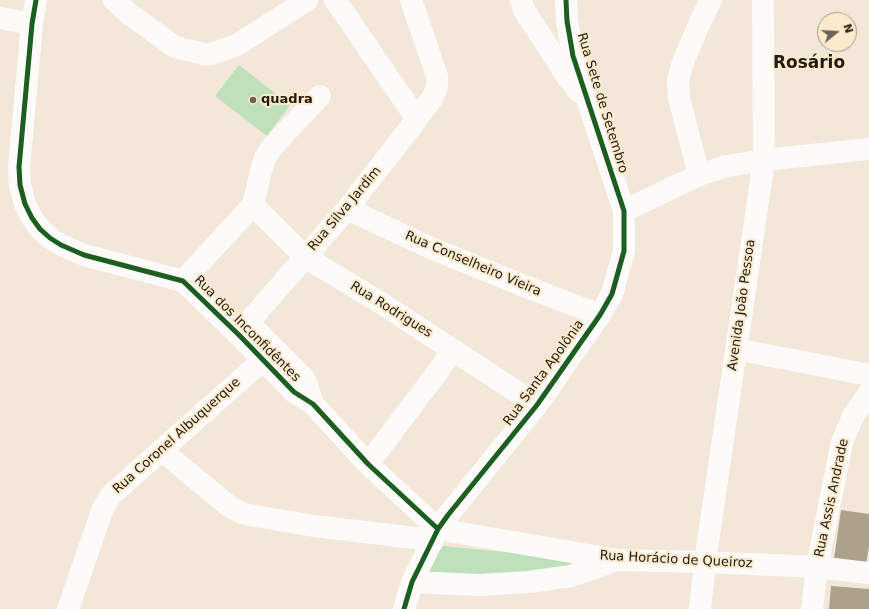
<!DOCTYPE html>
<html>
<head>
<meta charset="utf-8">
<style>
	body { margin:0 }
	#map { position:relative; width:869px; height:609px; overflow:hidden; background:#f2e7d8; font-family:"DejaVu Sans",sans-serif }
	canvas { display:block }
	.north { position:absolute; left:817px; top:12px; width:40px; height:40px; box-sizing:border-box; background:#fceacd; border:1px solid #a49782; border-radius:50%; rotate:72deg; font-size:11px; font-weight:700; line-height:16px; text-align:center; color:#211b11 }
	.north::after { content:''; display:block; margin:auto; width:14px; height:18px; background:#6a6257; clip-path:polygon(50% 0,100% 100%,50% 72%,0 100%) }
</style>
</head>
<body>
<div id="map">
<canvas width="869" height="609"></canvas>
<div class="north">N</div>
</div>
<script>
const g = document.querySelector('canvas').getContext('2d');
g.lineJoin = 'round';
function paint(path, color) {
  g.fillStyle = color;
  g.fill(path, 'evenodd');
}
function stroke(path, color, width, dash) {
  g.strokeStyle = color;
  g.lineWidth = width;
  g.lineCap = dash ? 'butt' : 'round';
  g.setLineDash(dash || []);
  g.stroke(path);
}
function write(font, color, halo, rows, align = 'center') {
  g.font = font + ' "DejaVu Sans",sans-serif';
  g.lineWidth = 4;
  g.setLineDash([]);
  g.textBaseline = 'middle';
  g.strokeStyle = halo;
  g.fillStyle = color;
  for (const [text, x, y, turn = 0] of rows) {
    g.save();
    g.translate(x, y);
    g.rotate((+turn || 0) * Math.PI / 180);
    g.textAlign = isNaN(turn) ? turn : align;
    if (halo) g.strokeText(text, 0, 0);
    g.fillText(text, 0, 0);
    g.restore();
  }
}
const green = new Path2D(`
	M 239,65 L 290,105 L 267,136 L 215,96 Z
	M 443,546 L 629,564 L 410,590 Z`);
const building = new Path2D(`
	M 841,510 L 869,514 L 869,546 L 865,571 L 833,566 Z
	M 831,586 L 869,589 L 869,609 L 829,609 Z`);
const minor = new Path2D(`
	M 36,0 L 32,24 L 19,167 L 20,185 L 25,204 L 32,218 L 40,229 L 50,238 L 61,245 L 84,255 L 183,281 L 240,336 L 294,392 L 313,404 L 368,464 L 438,529
	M 114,0 L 128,13 L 175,47 L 208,55 L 237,45 L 307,0
	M 335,0 L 417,119
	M 521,0 L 524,10 L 568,78 L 578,91
	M 0,18 L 32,24
	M 699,175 L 679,98 L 678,80 L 683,62 L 701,20 L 711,0
	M 253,205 L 305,257 L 381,303 L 537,405
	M 347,209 L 431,248 L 524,286 L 600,315
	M 624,211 L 699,175 L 727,166 L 764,160 L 869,149
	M 183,281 L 253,205 L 262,167 L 265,158 L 272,147 L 320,96
	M 736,349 L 869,375
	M 313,404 L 306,382 L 303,377 L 256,330 L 251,322 L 252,318 L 347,209 L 417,119 L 433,97 L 437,87 L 437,76 L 411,0
	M 161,450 L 230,507 L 244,514 L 314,526 L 432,540
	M 368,464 L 454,350
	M 438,529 L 617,560 L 705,562 L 817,567 L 869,573
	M 412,582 L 480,585 L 529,582 L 571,576 L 614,561
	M 68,609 L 103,508 L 111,495 L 263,360
	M 404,609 L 412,582 L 438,529 L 448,515 L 537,405 L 600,315 L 612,294 L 624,251 L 624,211 L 573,56 L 567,21 L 566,0
	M 700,609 L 705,562 L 764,160 L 763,0
	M 812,609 L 817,567 L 842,442 L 853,416 L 869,393`);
const cycleway = new Path2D(`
	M 36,0 L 32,24 L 19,167 L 20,185 L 25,204 L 32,218 L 40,229 L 50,238 L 61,245 L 84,255 L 183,281 L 240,336 L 294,392 L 313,404 L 368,464 L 438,529
	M 404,609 L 412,582 L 438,529 L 448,515 L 537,405 L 600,315 L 612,294 L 624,251 L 624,211 L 573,56 L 567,21 L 566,0`);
const markers = [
	[253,100,4,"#6a6257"]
];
const poiNames = [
	["quadra",261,100]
];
const streetNames = [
	["Rua Sete de Setembro",602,103,73],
	["Rua Silva Jardim",345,209,-50],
	["Rua Conselheiro Vieira",473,264,23],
	["Avenida João Pessoa",742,305,-82],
	["Rua Rodrigues",391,310,32],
	["Rua dos Inconfidêntes",247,329,45],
	["Rua Santa Apolônia",544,373,-54],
	["Rua Coronel Albuquerque",177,436,-42],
	["Rua Assis Andrade",832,498,-78],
	["Rua Horácio de Queiroz",676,560,3]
];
const districtNames = [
	["Rosário",809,64]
];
paint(green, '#bee1bb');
paint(building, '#aea18b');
stroke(minor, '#fdfbf9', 22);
stroke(cycleway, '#1b5e20', 5);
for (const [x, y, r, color] of markers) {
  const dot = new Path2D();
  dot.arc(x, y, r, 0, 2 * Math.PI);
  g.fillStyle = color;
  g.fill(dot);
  stroke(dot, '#fceacd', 1.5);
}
write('bold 13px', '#211b11', '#fceacd', poiNames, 'left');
write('13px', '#211b11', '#fceacd', streetNames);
write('bold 17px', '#211b11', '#fceacd', districtNames);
</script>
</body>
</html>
